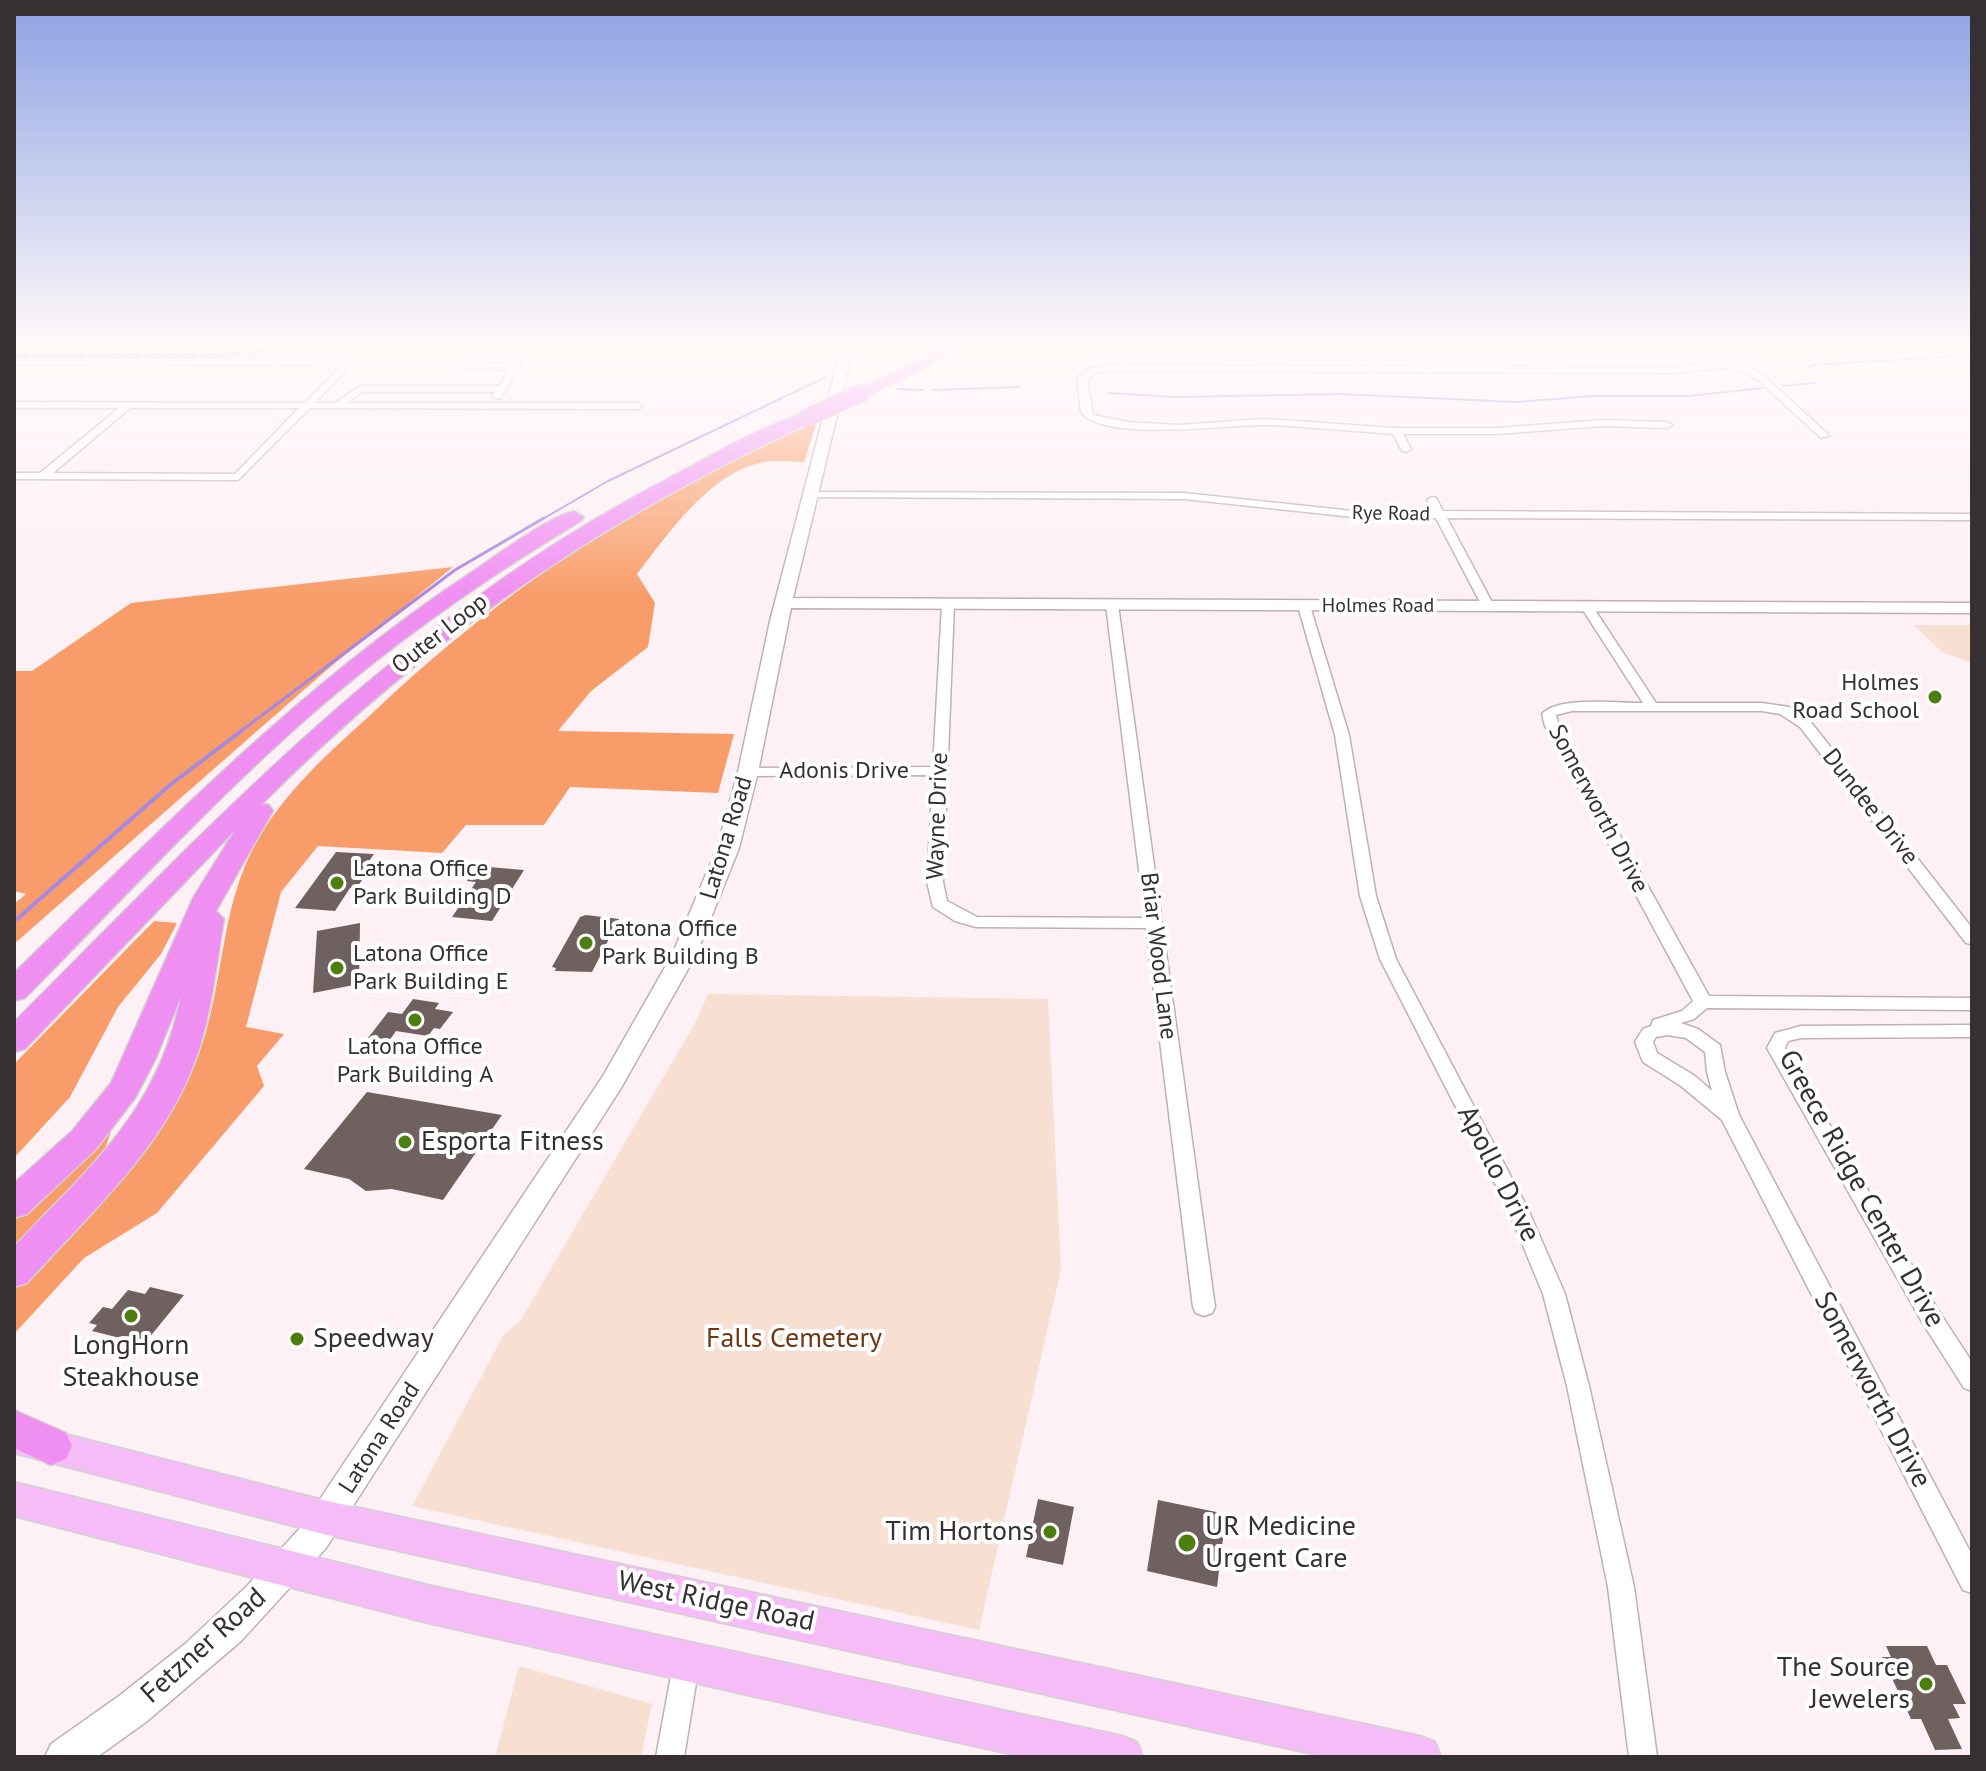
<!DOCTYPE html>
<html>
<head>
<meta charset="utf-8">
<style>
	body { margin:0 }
	#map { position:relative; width:1986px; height:1771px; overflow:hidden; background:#fef1f5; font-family:"PT Sans",sans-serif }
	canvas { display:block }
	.frame { position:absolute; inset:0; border:16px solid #363032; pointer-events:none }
</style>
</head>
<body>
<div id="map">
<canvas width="1986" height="1771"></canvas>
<div class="frame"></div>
</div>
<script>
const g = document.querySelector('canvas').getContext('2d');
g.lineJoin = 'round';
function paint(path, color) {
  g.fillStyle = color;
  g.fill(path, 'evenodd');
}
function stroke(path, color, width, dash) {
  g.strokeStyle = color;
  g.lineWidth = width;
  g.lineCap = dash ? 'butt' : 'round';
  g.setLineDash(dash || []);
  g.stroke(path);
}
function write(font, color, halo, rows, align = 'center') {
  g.font = font + ' "PT Sans",sans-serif';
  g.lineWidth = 8;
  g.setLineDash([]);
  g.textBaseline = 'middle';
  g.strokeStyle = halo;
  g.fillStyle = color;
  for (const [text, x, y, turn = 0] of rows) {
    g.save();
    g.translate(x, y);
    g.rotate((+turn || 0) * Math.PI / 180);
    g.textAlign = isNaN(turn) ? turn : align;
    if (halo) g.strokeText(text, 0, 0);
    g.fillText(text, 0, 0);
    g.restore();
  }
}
const green = new Path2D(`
	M 1914,625 L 1972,625 L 1972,663 L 1942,652 Z
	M 708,994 L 1048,999 L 1061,1270 L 979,1630 L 412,1506 L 503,1336 L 520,1321 L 694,1025 Z
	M 519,1666 L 652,1704 L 641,1757 L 495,1757 Z`);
const forest = new Path2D(`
	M 817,421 L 804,462 C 791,462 774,460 760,463 C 709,474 668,534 637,574 L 655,603 L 648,647 L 591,691 L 558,731 L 734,734 L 718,793 L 570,787 L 544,825 L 466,825 L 442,853 L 318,846 L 281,892 L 246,1027 L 284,1034 L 257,1066 L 264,1086 L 157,1213 L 84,1258 L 14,1334 L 14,1287 C 78,1220 174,1134 202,1045 C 224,978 221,906 256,843 C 283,794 325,756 366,719 C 436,652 511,592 593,539 C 663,493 741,458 817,421 Z
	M 453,567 L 329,668 L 14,944 L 14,904 L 26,894 L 14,891 L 14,671 L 32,671 L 131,603 Z
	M 154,921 L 177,923 L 161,954 L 118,1007 L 70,1097 L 14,1158 L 14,1064 Z
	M 111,1132 L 99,1165 L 14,1249 L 14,1221 Z`);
const streamFar2 = new Path2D(`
	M 1807,369 L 1812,365 L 1972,355
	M 1783,386 L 1814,383
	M 898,389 L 922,390
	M 933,390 L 1019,387
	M 1108,393 L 1175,397 L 1338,394 L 1517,402 L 1593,396 L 1688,396 L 1763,388
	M 541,520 L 608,481 L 826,377`);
const streamFar1 = new Path2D(`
	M 237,734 L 455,570 L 544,518`);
const stream = new Path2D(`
	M 17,919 L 170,785 L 240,732`);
const building = new Path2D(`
	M 336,852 L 374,854 L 358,877 L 364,877 L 356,889 L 350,888 L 335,911 L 295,908 Z
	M 477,866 L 524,870 L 492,921 L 452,917 L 476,882 L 467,881 Z
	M 586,915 L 619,919 L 592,972 L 555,971 L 556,968 L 552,967 L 580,917 Z
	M 360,923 L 359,984 L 313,993 L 317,931 Z
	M 413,999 L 439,1003 L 435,1009 L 453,1012 L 440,1029 L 434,1028 L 428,1036 L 396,1031 L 389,1041 L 368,1038 L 388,1012 L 402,1014 Z
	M 367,1092 L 502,1115 L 443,1200 L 392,1189 L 366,1191 L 349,1179 L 304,1169 Z
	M 150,1287 L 184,1295 L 144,1344 L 92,1331 L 97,1325 L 89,1323 L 103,1307 L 112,1309 L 128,1290 L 145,1294 Z
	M 1038,1499 L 1074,1507 L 1063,1565 L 1026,1557 Z
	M 1158,1500 L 1226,1514 L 1217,1587 L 1147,1571 Z
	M 1886,1646 L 1927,1646 L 1936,1665 L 1947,1665 L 1966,1704 L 1953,1704 L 1960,1718 L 1948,1719 L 1962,1749 L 1935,1750 L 1921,1719 L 1911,1719 L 1882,1657 L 1891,1657 Z`);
const street = new Path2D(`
	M 306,349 L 322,349 L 290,358 L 286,355 Z
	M 357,349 L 366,349 L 315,403 L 335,403 L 360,386 L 499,386 L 509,370 L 462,368 L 460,366 L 473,349 L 481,349 L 471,363 L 512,364 L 522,349 L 530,349 L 500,399 L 492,397 L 495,392 L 362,392 L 347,403 L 638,403 L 643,406 L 638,409 L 310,408 L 238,480 L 14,479 L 14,473 L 40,473 L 119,408 L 14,408 L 14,402 L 305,403 L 342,365 L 14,364 L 14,358 L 347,359 ZM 130,408 L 299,408 L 235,474 L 53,473 Z
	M 1672,349 L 1683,349 L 1718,363 L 1741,362 L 1763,375 L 1830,436 L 1821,438 L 1757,379 L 1733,367 L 1674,373 L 1113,371 L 1094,373 L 1087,379 L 1093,415 L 1129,422 L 1177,425 L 1265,419 L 1396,428 L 1497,428 L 1602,420 L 1667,422 L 1672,425 L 1667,428 L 1602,426 L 1497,434 L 1403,434 L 1411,449 L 1406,452 L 1402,451 L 1393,434 C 1351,431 1310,427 1269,425 C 1231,424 1104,443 1081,412 L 1077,378 L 1088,369 L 1113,365 L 1674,367 L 1705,364 Z
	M 811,492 L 1184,493 L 1353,511 L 1432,511 L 1427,500 L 1432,497 L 1436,498 L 1443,511 L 1972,514 L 1972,520 L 1447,518 L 1494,606 L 1488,610 L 1482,606 L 1436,518 L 1353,517 L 1184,499 L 807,497 L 806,495 Z
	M 948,601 L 954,605 L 943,882 L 947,901 L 977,917 L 1145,918 L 1106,605 L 1112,601 L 1118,605 L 1215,1307 L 1212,1313 L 1204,1316 L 1196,1313 L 1193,1307 L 1146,928 L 976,927 L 955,921 L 933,907 L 927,882 L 933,775 L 748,776 L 741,772 L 748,768 L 933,767 L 942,605 Z
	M 1304,602 L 1310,606 L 1349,735 L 1376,896 L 1396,959 L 1527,1207 L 1565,1294 L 1589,1386 L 1634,1587 L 1657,1757 L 1629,1757 L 1608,1587 L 1567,1386 L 1543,1294 L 1507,1207 L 1380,959 L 1360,896 L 1335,735 L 1298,606 Z
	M 1587,603 L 1591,604 L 1656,703 L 1762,703 L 1789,707 L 1810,721 L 1972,928 L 1972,944 L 1966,943 L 1800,727 L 1780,714 L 1762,711 L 1572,711 L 1556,715 L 1559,726 L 1709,996 L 1972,998 L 1972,1010 L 1707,1008 L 1694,1019 L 1681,1023 L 1698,1029 L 1720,1045 L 1725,1072 L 1739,1115 L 1972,1555 L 1972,1593 L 1963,1590 L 1722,1120 L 1681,1086 L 1643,1062 L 1635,1042 L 1643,1029 L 1651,1026 L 1653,1020 L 1682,1011 L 1693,1001 L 1545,726 L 1542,714 C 1557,696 1619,703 1643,703 L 1581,607 ZM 1667,1035 L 1686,1038 L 1705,1052 L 1707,1072 L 1712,1091 L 1695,1076 L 1657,1053 L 1653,1042 L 1656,1037 Z
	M 1972,1025 L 1972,1037 L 1801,1038 L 1788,1041 L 1785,1048 L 1938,1310 L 1972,1362 L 1972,1391 L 1964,1388 L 1922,1322 L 1767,1048 L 1775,1033 L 1801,1026 Z
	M 686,1652 L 695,1656 L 699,1665 L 684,1757 L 656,1757 L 673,1665 L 677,1656 Z`);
const secondary = new Path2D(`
	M 841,349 L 853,349 L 793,598 L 1972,603 L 1972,613 L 791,608 L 758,772 L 739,848 L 696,955 L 621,1088 L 326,1548 L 241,1641 L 146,1722 L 97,1757 L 45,1757 L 51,1744 L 119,1696 L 185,1644 L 246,1587 L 302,1526 L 603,1076 L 672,955 L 717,848 L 738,772 L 770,621 Z`);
const primary = new Path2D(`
	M 14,1421 L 327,1501 L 1420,1736 L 1435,1742 L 1441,1757 L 1326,1757 L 327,1535 L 14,1453 Z
	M 14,1482 L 428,1585 L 1122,1736 L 1137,1742 L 1143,1757 L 1025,1757 L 983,1748 L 428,1623 L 14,1516 Z`);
const highway = new Path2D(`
	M 942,349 L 962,349 L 869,395 L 863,397 L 855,392 Z
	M 806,413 L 815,418 L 812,422 C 597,522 430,636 262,804 L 269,805 L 273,811 L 216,911 L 224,919 C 216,965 212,1013 196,1058 C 165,1147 89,1214 27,1283 L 14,1287 L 14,1247 C 90,1166 158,1112 181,996 L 156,1058 L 135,1098 L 96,1149 L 27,1214 L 14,1218 L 14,1183 L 72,1131 L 111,1083 L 193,898 L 235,830 L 25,1049 L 14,1052 L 14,1022 C 221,815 404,615 669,478 C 707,458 766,423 806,413 Z
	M 574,511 L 584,517 L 581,521 C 484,579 390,645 305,720 C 207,807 117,905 25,998 L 14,1001 L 14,973 C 161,830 302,683 475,570 C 500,553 546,518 574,511 Z
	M 14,1410 L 66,1433 L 72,1446 L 66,1459 L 51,1465 L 14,1448 Z`);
const rail = new Path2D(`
	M 14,356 L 216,356 L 283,349`);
const highwayBridge = new Path2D(`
	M 806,418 L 863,392`);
const markers = [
	[1935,697,8,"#4c7f0f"],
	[337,883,8,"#4c7f0f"],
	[586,943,8,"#4c7f0f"],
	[337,968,8,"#4c7f0f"],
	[415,1020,8,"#4c7f0f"],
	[405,1142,8,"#4c7f0f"],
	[131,1316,8,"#4c7f0f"],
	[297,1339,8,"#4c7f0f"],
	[1050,1532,8,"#4c7f0f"],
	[1187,1543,10,"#4c7f0f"],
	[1926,1684,8,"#4c7f0f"]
];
const farStreetnames = [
	["Rye Road",1391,514,1],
	["Holmes Road",1378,606]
];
const streetNames = [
	["Outer Loop",440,634,-38],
	["Adonis Drive",844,771],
	["Dundee Drive",1870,807,52],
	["Somerworth Drive",1598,809,62],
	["Wayne Drive",938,816,-88],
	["Latona Road",727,838,-73],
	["Briar Wood Lane",1158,956,83],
	["Latona Road",380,1438,-57]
];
const poiNames = [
	["Holmes",1919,683,"right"],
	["Road School",1919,711,"right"],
	["Latona Office",353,869],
	["Park Building D",353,897],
	["Latona Office",602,929],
	["Park Building B",602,957],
	["Latona Office",353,954],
	["Park Building E",353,982],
	["Latona Office",415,1047,"center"],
	["Park Building A",415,1075,"center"]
];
const nearPoinames = [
	["Esporta Fitness",421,1142],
	["Speedway",313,1339],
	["LongHorn",131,1346,"center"],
	["Steakhouse",131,1378,"center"],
	["UR Medicine",1205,1527],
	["Urgent Care",1205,1559],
	["Tim Hortons",1034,1532,"right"],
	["The Source",1910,1668,"right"],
	["Jewelers",1910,1700,"right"]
];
const nearStreetnames = [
	["Apollo Drive",1498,1174,63],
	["Greece Ridge Center Drive",1861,1189,61],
	["Somerworth Drive",1872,1390,62],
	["West Ridge Road",716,1602,12],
	["Fetzner Road",204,1646,-42]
];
const nearParknames = [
	["Falls Cemetery",794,1339]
];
paint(green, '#f7dfd2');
paint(forest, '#f89d69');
stroke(streamFar2, '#a688df', 2);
stroke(streamFar1, '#a688df', 3);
stroke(stream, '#a688df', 4);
paint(building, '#6f6160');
stroke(street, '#bfb0b5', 3);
stroke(secondary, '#bfb0b5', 3);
stroke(primary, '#d3d1d2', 3);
stroke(highway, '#d3d1d2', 3);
paint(street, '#fff');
paint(secondary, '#fff');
paint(primary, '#f6bcf7');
paint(highway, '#f08ff2');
stroke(rail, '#4d4648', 4);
stroke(rail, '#fff', 2, [7]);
stroke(highwayBridge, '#d3d1d2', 19, []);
stroke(highwayBridge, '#f08ff2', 17);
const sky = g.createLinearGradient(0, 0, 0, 597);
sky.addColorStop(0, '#8da2e4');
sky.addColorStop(0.58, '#fff9fa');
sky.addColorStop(1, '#fff9fa00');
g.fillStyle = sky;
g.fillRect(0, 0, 1986, 597);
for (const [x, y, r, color] of markers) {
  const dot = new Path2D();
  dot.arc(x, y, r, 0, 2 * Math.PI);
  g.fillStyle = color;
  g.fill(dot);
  stroke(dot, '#fff', 3);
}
write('20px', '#363032', '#fff', farStreetnames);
write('24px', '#363032', '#fff', streetNames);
write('24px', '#363032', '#fff', poiNames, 'left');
write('28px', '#363032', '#fff', nearPoinames, 'left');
write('28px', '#363032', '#fff', nearStreetnames);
write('28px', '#713712', '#fff', nearParknames);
</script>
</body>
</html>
